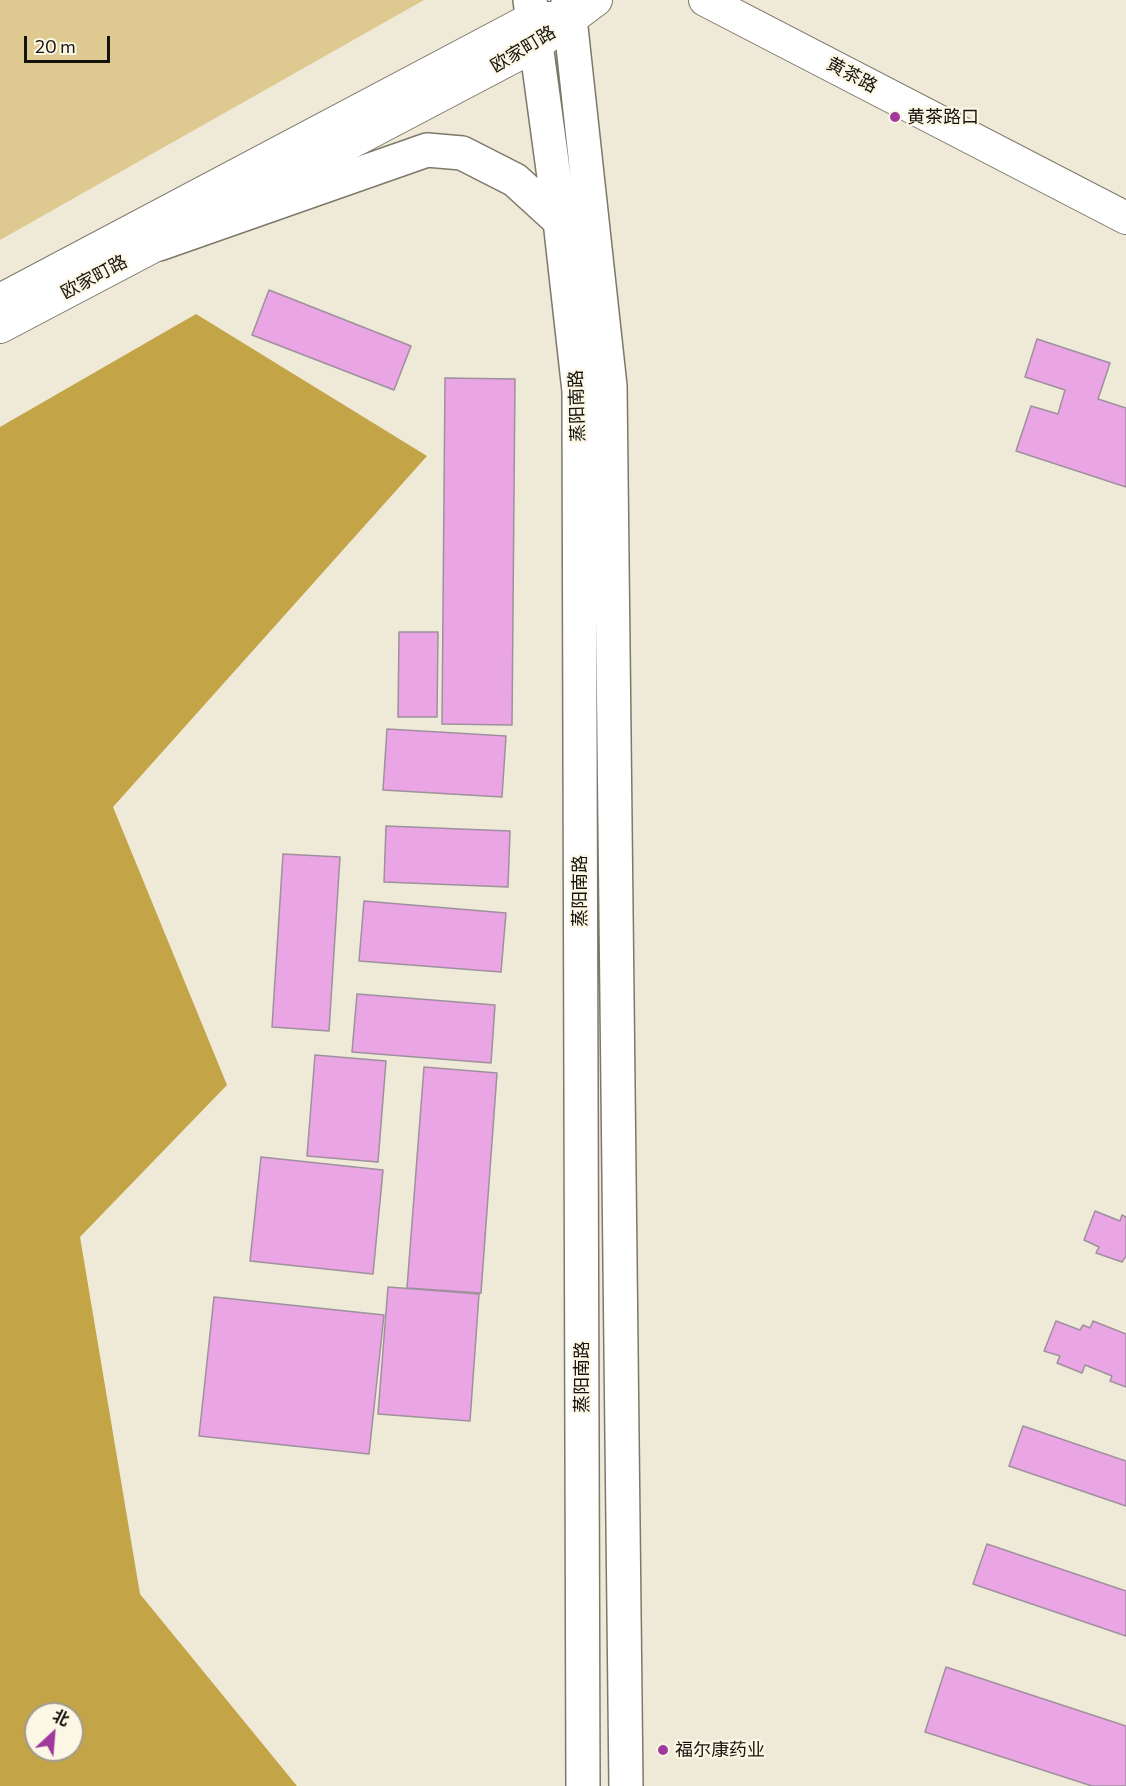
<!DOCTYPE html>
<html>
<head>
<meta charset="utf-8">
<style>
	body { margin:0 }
	#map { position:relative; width:1126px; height:1786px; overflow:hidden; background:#efe9d8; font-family:Commissioner,"Noto Sans SC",sans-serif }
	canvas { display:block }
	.north { position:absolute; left:24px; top:1702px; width:60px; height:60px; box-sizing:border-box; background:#fcf6e5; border:2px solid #a09b8f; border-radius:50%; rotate:26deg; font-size:16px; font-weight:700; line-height:24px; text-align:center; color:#15130d }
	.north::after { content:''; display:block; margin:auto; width:21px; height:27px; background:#a13a9d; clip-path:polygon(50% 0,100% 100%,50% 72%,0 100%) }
	.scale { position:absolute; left:24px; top:36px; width:86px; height:27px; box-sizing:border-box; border:3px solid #15130d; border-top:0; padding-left:8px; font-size:18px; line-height:21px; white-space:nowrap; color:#15130d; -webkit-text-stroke:4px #fcf6e5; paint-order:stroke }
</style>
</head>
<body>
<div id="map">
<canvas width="1126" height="1786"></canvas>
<div class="north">北</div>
<div class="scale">20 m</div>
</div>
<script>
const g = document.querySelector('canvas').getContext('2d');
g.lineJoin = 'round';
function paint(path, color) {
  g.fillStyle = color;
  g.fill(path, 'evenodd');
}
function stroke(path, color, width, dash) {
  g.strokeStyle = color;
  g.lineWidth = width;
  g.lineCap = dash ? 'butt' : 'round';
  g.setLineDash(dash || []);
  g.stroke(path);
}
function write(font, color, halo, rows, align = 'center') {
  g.font = font + ' Commissioner,"Noto Sans SC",sans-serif';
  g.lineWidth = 4.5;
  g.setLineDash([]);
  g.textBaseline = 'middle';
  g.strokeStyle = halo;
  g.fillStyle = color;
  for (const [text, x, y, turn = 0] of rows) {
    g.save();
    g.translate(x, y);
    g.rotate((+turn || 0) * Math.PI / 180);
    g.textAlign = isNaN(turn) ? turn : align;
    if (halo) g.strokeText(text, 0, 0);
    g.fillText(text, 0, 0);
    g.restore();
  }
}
const green = new Path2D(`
	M 0,0 L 424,0 L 0,240 Z`);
const forest = new Path2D(`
	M 196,314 L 427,456 L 113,807 L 227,1085 L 80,1237 L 140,1594 L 297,1786 L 0,1786 L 0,427 ZM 36,1714 L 72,1714 L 72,1750 L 36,1750 Z`);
const building = new Path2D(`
	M 269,290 L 411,346 L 394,390 L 252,335 Z
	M 1037,339 L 1110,363 L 1098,399 L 1126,408 L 1126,487 L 1016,451 L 1031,406 L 1058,414 L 1065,390 L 1025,377 Z
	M 445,378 L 515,379 L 512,725 L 442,724 Z
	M 399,632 L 438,632 L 437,717 L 398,717 Z
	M 387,729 L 506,736 L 502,797 L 383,790 Z
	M 386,826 L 510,831 L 508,887 L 384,882 Z
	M 283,854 L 340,857 L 329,1031 L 272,1027 Z
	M 364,901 L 506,913 L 501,972 L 359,961 Z
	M 357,994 L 495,1005 L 491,1063 L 352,1052 Z
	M 315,1055 L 386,1061 L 378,1162 L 307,1156 Z
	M 424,1067 L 497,1073 L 481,1293 L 407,1288 Z
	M 261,1157 L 383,1170 L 373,1274 L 250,1261 Z
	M 1095,1211 L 1120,1221 L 1122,1215 L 1126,1217 L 1126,1256 L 1122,1262 L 1096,1253 L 1099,1247 L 1084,1240 Z
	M 388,1287 L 479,1294 L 470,1421 L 378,1414 Z
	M 214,1297 L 384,1315 L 369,1454 L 199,1436 Z
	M 1056,1321 L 1080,1330 L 1083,1325 L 1090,1328 L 1093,1321 L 1126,1334 L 1126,1387 L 1110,1381 L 1112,1376 L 1085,1365 L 1082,1373 L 1057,1363 L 1060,1356 L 1044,1351 Z
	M 1023,1426 L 1126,1461 L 1126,1506 L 1009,1466 Z
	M 987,1544 L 1126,1591 L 1126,1636 L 973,1584 Z
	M 946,1667 L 1126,1726 L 1126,1786 L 1092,1786 L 925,1732 Z`);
const secondary = new Path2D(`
	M 705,0 L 1126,218
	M 0,300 L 533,18 L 556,18
	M 0,327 L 536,45 L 596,0`);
const primary = new Path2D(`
	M 530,0 L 560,221 L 579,391 L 583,1786
	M 568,0 L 610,386 L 626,1786
	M 159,244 L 427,150 L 462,153 L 515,180 L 560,221`);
const markers = [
	[895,117,6,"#a13a9d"],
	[663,1750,6,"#a13a9d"]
];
const streetNames = [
	["欧家町路",523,49,-31],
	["黄茶路",852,75,28],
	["欧家町路",94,277,-28],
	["蒸阳南路",577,406,-92],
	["蒸阳南路",580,891,-90],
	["蒸阳南路",582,1377,-90]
];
const poiNames = [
	["黄茶路口",907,117],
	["福尔康药业",675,1750]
];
paint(green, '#dec990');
paint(forest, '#c3a447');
paint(building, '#eaa5e5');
stroke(building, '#9e909c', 1.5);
stroke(secondary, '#7d7869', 34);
stroke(primary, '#7d7869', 36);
stroke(secondary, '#fff', 32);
stroke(primary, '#fff', 33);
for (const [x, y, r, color] of markers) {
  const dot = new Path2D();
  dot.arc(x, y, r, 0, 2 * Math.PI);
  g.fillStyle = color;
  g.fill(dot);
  stroke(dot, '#fcf6e5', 2);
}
write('18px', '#15130d', '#fcf6e5', streetNames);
write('18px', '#15130d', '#fcf6e5', poiNames, 'left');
</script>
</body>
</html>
